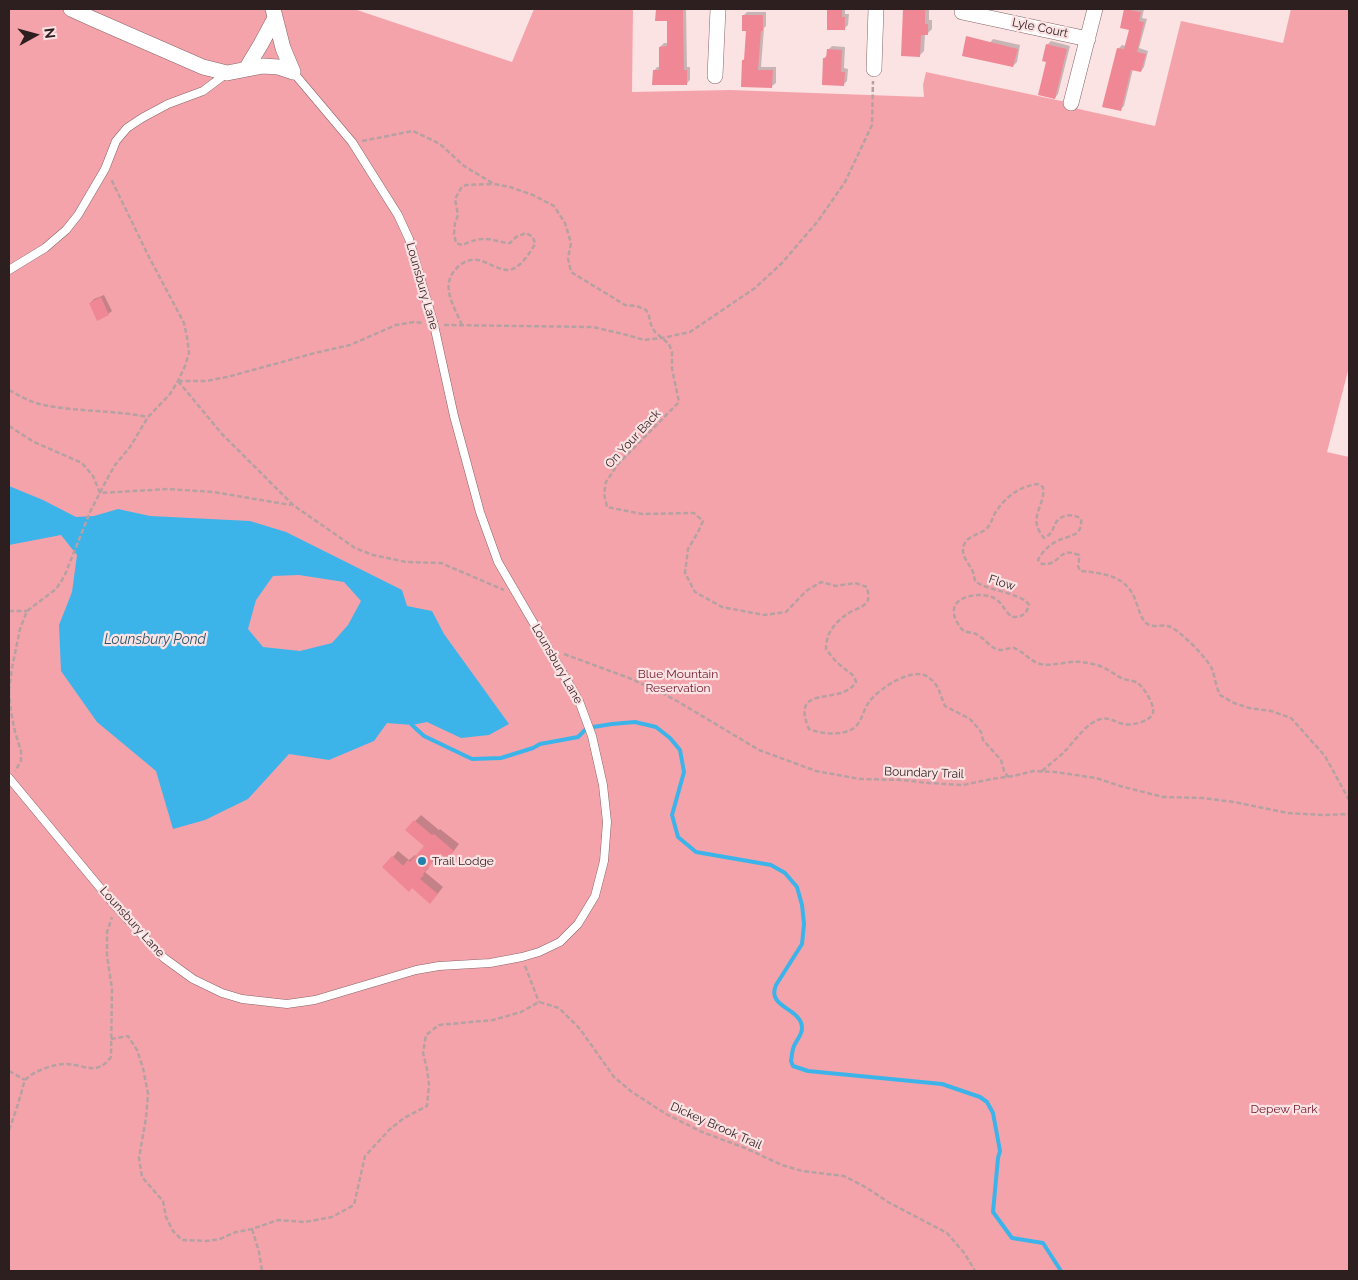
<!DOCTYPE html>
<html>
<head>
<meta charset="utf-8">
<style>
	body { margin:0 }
	#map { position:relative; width:1358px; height:1280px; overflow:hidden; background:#fbe2e3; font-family:Raleway,sans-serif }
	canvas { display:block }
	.frame { position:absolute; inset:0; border:10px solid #2d1e1f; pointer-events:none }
	.north { position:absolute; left:10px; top:10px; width:50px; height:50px; -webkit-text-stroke:4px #fbe2e3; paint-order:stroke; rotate:83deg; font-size:14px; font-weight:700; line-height:20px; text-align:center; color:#2d1e1f }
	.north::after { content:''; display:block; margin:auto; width:18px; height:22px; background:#2d1e1f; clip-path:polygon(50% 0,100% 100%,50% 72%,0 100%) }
</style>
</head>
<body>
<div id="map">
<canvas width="1358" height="1280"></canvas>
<div class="frame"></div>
<div class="north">N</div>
</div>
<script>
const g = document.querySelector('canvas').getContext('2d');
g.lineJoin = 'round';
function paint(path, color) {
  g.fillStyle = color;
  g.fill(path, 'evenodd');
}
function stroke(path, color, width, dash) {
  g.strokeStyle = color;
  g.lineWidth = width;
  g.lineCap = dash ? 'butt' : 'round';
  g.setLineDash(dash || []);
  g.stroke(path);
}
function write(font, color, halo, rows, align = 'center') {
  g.font = font + ' Raleway,sans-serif';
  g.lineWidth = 4.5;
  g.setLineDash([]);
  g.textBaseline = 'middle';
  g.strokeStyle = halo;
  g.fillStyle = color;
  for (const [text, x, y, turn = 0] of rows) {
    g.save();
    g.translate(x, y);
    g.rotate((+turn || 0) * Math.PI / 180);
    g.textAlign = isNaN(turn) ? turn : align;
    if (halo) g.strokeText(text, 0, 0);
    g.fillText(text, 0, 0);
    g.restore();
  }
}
const green = new Path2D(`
	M 9,9 L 354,9 L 512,62 L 534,9 L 633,9 L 632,92 L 730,90 L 924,97 L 923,85 L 926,72 L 1066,102 L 1065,106 L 1155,126 L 1181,21 L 1283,43 L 1291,9 L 1349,9 L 1349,367 L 1327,452 L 1349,457 L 1349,1271 L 9,1271 Z`);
const water = new Path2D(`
	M 9,486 L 43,500 L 76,517 L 94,516 L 118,509 L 150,516 L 250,521 L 286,532 L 402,590 L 407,606 L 432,611 L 444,634 L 509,724 L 489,735 L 461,738 L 427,722 L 412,725 L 387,723 L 374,741 L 329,760 L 289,754 L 248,799 L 205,820 L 173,829 L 156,771 L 97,722 L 61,671 L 59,625 L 72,592 L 77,555 L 61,535 L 9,545 ZM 299,575 L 344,582 L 361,601 L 348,625 L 332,643 L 300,651 L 263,647 L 248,629 L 256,600 L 273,576 Z`);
const shadow = new Path2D(`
	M 657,9 L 686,9 L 687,67 L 690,67 L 690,80 L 686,84 L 654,71 L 657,67 L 660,67 L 660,47 L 664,43 L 668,43 L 668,20 L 656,20 Z
	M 830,9 L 845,9 L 845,14 L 849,14 L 848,25 L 845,28 L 829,10 Z
	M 905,9 L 929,9 L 929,20 L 932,20 L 932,29 L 927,34 L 925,34 L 924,51 L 920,55 L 904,32 Z
	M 1125,9 L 1144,9 L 1142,18 L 1147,19 L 1139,48 L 1148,51 L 1144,67 L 1141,71 L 1133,69 L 1124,106 L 1120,110 L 1119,48 L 1122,45 L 1126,46 L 1130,29 L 1121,27 Z
	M 747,12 L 766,12 L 766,26 L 764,28 L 761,67 L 776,67 L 776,83 L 772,86 L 743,60 L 746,58 L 747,30 L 743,16 Z
	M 993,39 L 1020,45 L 1017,62 L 1013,66 L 990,43 Z
	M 1051,41 L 1070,46 L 1058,94 L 1055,98 L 1048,61 L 1047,45 Z
	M 832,46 L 845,47 L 844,68 L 848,69 L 847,81 L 844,84 L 824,58 L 828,55 L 828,50 Z
	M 104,295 L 112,311 L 108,314 L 90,303 L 94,299 Z
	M 421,815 L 439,830 L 440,829 L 459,844 L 453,852 L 441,852 L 428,867 L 429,868 L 425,872 L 443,887 L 436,896 L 393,857 L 398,851 L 409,860 L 415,855 L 417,857 L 426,846 L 407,830 Z`);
const stream = new Path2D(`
	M 412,725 L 424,736 L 472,759 L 501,758 L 533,748 L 540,744 L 578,737 L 587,728 L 612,724 L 635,722 L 656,727 L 670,738 L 680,750 L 684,772 L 672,815 L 678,837 L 696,852 L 771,865 L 785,873 L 797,887 L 802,905 L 804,924 L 802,944 L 776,985 C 766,1008 802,1008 802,1028 C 802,1035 797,1039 794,1046 C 792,1050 792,1056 791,1061 L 793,1066 L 808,1071 L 942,1084 L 980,1097 L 987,1102 L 993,1113 L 1000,1151 L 998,1158 L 993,1212 L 1012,1238 L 1043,1243 L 1061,1271`);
const building = new Path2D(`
	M 656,9 L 683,9 L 684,70 L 687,70 L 687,85 L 652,85 L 653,70 L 659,70 L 659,47 L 667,46 L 667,21 L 655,21 Z
	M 827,9 L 842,9 L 842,17 L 845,17 L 845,30 L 827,30 Z
	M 903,9 L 925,9 L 925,24 L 928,24 L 928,35 L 921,35 L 920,57 L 901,56 Z
	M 1124,9 L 1141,12 L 1139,21 L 1144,22 L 1137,52 L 1146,54 L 1141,72 L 1131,70 L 1121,111 L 1102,107 L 1117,48 L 1124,49 L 1129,30 L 1120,28 Z
	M 742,15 L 763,15 L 763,31 L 761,31 L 758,70 L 773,70 L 772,88 L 741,87 L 742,60 L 744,60 L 746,31 L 742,31 Z
	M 966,36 L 1018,49 L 1013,67 L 962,56 Z
	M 1046,44 L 1067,49 L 1055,99 L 1038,95 L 1046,62 L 1042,61 Z
	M 827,49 L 842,50 L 841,72 L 845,72 L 844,86 L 822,85 L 823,58 L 826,58 Z
	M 101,297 L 109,315 L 97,321 L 89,303 Z
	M 414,820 L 432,835 L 434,834 L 454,851 L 447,859 L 440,853 L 423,874 L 424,875 L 420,879 L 438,894 L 430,904 L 412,888 L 409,892 L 382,867 L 392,856 L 403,866 L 408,860 L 410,862 L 424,846 L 405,830 Z`);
const path = new Path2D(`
	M 362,141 L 413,131 L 440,144 L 464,166 L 494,184 L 510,187 L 533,195 L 554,206 L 565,223 L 571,243 L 568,258 L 571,272 L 625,305 L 637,306 L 646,310 L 649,316 L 651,325 L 655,332 L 669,344 L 672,352 L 672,369 L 679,402 L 618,464 L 606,482 L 604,494 L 607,507 L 642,514 L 694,513 L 703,521 L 698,532 L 688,549 L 685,573 L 695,592 L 722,607 L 764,615 L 786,612 L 806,591 L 821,582 L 836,586 L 855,583 L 867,587 C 868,593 870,599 866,603 C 863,607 857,609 852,611 C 837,620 826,631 826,649 C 830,654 834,660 840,665 C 846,671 854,673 856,682 C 841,707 789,682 809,729 C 821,734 843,736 854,728 C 862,722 863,710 869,702 C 878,689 913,666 928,677 C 939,684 940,695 945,706 L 970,719 L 978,728 L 981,732 L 983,740 L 1001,760 L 1004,771 L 1008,777
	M 444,325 L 593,327 L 627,335 L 644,340 L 662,338 L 690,332 L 755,288 L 782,263 L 818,221 L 845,182 L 872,125 L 873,81
	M 462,325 C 453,304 438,283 460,265 C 465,261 472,259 478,260 C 488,262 498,270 508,270 C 519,270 530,253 535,244 L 533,237 L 526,233 L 516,237 L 510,243 C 501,243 492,238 482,239 C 475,239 468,243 462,245 L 456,243 L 454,234 L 455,223 L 458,215 L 455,199 L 461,188 L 466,185 L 492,184
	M 178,381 L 206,381 L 227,377 L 315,353 L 350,345 L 396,325 L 414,322 L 423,323
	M 178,381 L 222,434 L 293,505 L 355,548 L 373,555 L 406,562 L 441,563 L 504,590
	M 9,390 C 20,396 32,403 44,405 C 78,412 114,410 148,417
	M 9,426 L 34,442 L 82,463 L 93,476 L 100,493 L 168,489 L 213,492 L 291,505
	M 9,611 L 27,611
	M 564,654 L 629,678 L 658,691 L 677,701 L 759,750 L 816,771 L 860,779 L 902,780 L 929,783 L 963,785 L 992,779 L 1013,776 L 1034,771 L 1055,772 L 1096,778 L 1120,786 L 1163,797 L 1203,798 L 1234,802 L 1288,813 L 1323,815 L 1349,814
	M 9,691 L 12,668 L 20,629 L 27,611 L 56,589 L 64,577 L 90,512 L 106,481 L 115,465 L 130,447 L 148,417 L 170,394 L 178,381 L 185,366 L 189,353 L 187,337 L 184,323 L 149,257 L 111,179
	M 9,691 L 11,712 L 15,732 L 21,751 L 21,761 L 15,771
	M 1042,771 C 1050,764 1058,758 1065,751 C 1075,741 1087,722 1101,719 C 1110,717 1115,722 1123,724 C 1131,726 1150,722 1153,713 C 1155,705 1144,688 1138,683 C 1134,681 1128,680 1123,679 C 1115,675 1108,669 1100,666 C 1094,664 1087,663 1082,662 C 1068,660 1054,667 1040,664 C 1030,661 1024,652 1014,648 C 1009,647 1004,652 996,649 C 989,646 985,639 978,635 C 974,632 968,633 964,631 C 961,629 959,625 957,622 C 943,598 977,590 994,598 C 1002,602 1005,612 1012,617 C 1022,617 1026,615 1029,605 C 1023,593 987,591 975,581 C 974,577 974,573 972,570 C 968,562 960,555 964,545 C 966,537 979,534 985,530 C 991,525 992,519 995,513 C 1005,497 1020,486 1038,484 L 1043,487 C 1046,507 1026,517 1044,538 C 1056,532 1051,527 1058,520 C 1064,514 1075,514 1081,519 C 1083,537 1069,535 1057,541 C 1049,545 1042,552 1038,560 L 1042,564 C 1045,564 1048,564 1051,563 C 1063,558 1061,548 1079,555 L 1079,560 L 1078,566 L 1080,571 C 1104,573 1128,576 1136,602 C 1139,609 1140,617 1146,623 C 1153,629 1161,624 1168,626 C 1179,629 1208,659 1212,669 C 1215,677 1216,687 1220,695 L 1234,703 L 1249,708 L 1271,711 L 1291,718 L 1325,756 L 1349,800
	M 525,966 L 539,1002
	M 111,1039 L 128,1036 L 137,1050 L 143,1068 L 148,1094 L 146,1118 L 139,1158 L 142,1177 L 163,1201 L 166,1217 L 173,1231 L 182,1240 L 207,1241 L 220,1239 L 236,1232 L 252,1229 L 278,1220 L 305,1222 L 332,1217 L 354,1205 L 365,1156 L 390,1129 L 404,1118 L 427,1106 L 429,1085 L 427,1069 L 423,1053 L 426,1035 L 439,1025 L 493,1020 L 521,1012 L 539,1002 L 559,1008 L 580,1029 L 614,1077 L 632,1092 L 666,1114 L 702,1132 L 745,1148 L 782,1165 L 802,1171 L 844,1176 L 867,1188 L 888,1202 L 947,1233 L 965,1254 L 975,1271
	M 9,1071 L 25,1080
	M 9,1130 C 13,1119 17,1108 20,1097 C 22,1092 23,1083 26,1079 C 34,1071 54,1064 65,1064 C 85,1064 96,1077 111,1057 L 112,989 L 107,956 L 107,932 L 112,917
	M 252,1229 L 259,1252 L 262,1271`);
const service = new Path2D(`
	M 9,270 L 45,248 L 66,230 L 78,215 L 105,169 L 116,141 L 127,128 L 142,118 L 168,104 L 203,91 L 227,73
	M 9,778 L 116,907 L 164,958 L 193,979 L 222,993 L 242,999 L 287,1004 L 315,1000 L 416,970 L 439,966 L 490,963 L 522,957 L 539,952 L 560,942 L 578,924 L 595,896 L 604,861 L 607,822 L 603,785 L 592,736 L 579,701 L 498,562 L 480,512 L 454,416 L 434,325 L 409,239 L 398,215 L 352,142 L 293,72`);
const minor = new Path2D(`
	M 71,9 L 93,19 L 203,67 L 227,73 L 263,66 L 278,67 L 293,72
	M 273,9 L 283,48 L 293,72
	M 962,12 L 1088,39
	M 246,69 L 261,44 L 275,18
	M 874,69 L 876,9
	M 715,76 L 718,9
	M 1071,103 L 1095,9`);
const markers = [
	[422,861,5,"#2082ad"]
];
const streetNames = [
	["Lyle Court",1040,28,12],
	["Lounsbury Lane",422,286,74],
	["On Your Back",633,439,-47],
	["Flow",1002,583,18],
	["Lounsbury Lane",557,664,60],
	["Boundary Trail",924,773,2],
	["Lounsbury Lane",132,922,48],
	["Dickey Brook Trail",716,1126,24]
];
const parkNames = [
	["Blue Mountain",678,674],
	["Reservation",678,688],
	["Depew Park",1284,1109]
];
const poiNames = [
	["Trail Lodge",432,861]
];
const waterNames = [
	["Lounsbury Pond",155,640]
];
paint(green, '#f5a3ab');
paint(water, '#3cb4ea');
paint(shadow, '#0003');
stroke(stream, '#3cb4ea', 4);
paint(building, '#f08794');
stroke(service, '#886467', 9);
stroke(minor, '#886467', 16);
stroke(path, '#b6a1a2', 2.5, [5, 2.5]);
stroke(service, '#fff', 8);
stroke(minor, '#fff', 15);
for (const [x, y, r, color] of markers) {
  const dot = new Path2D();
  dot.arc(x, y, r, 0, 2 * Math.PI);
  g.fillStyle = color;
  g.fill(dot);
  stroke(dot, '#fbe2e3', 2);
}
write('12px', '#2d1e1f', '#fbe2e3', streetNames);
write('12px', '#74162d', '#fbe2e3', parkNames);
write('12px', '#2d1e1f', '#fbe2e3', poiNames, 'left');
write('italic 14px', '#26556c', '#fbe2e3', waterNames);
</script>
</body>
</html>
